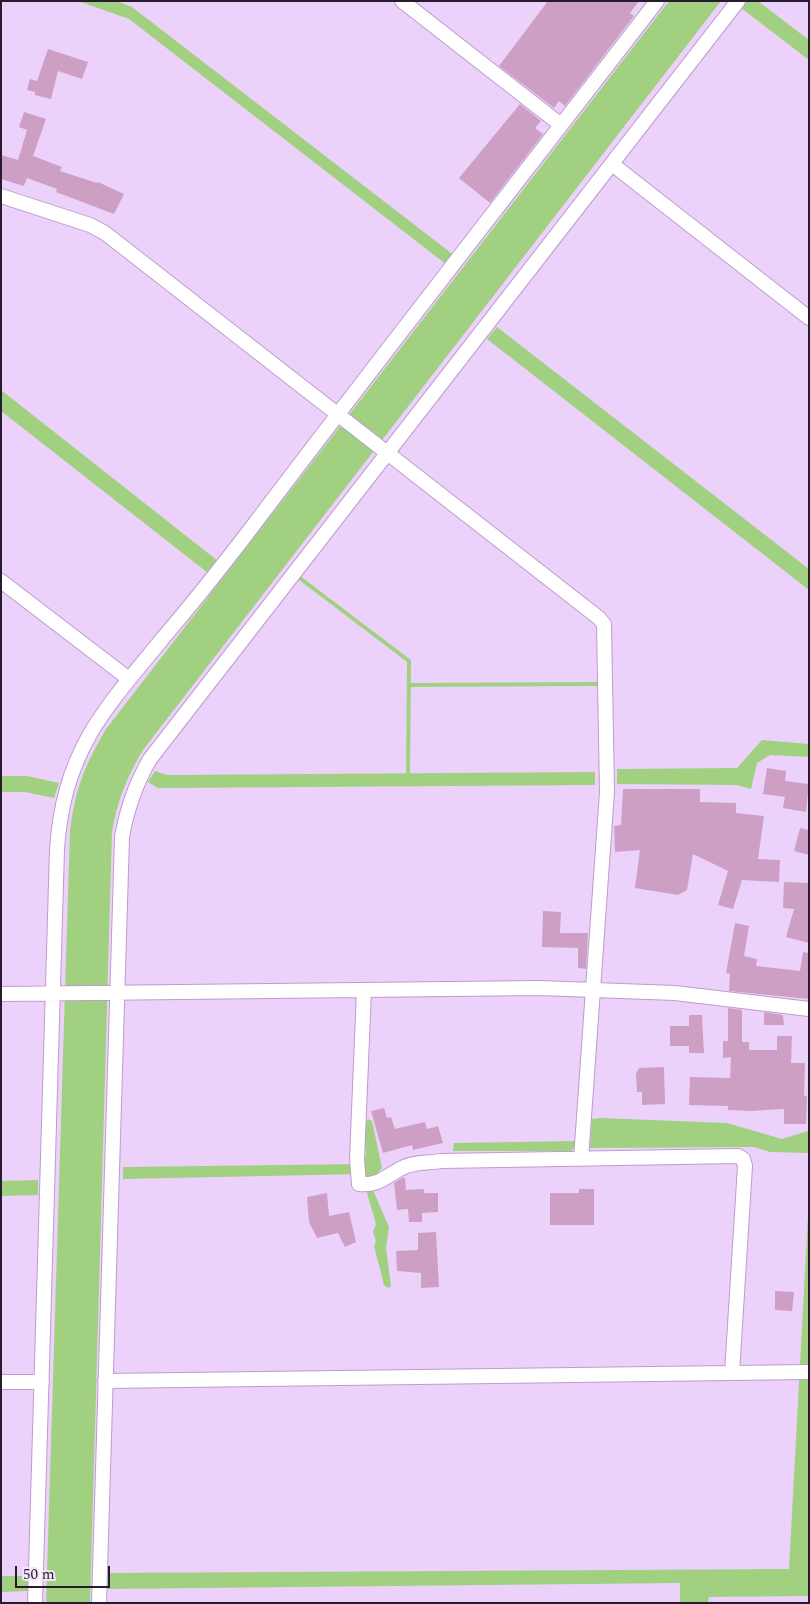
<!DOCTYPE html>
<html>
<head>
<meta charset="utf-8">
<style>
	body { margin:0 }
	#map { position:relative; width:810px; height:1604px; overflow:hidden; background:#ecd2fa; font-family:Spectral,serif }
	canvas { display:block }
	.frame { position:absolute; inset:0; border:2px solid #271b2e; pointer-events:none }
	.scale { position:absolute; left:15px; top:1566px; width:95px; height:22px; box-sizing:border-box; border:2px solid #271b2e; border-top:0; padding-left:6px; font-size:15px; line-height:18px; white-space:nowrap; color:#271b2e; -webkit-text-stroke:4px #f2e5f9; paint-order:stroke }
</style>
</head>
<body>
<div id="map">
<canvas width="810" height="1604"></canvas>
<div class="frame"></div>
<div class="scale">50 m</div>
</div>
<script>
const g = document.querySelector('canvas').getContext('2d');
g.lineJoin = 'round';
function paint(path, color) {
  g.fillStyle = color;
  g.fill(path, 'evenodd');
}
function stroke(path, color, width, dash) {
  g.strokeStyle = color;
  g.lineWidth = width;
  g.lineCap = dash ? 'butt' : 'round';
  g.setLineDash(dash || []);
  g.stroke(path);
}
const water = new Path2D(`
	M 78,1 L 116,1 L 132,7 L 455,256 L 447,265 L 129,19 Z
	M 669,1 L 721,1 L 143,750 C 127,777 117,801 112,832 L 90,1603 L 46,1603 L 70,830 C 76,787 84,767 106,729 Z
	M 747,1 L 758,1 L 809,40 L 809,60 L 741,8 Z
	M 497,327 L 809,569 L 809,590 L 487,339 Z
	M 1,390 L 218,561 L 208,573 L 1,411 Z
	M 762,740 L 809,744 L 809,757 L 770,755 L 757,763 L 751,789 L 737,785 L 617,784 L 617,769 L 737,768 Z
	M 155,771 L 167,775 L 595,772 L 595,785 L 167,788 L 158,788 L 148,782 Z
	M 1,776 L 27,776 L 59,783 L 54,798 L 25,792 L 1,792 Z
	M 809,1115 L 809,1153 L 770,1152 L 754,1147 L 590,1148 L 592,1119 L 600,1118 L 727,1123 L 782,1139 L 808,1131 Z
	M 368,1119 L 372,1121 L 382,1168 L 372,1179 L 373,1190 L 389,1227 L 386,1248 L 391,1286 L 388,1288 L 384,1285 L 374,1246 L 376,1241 L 373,1232 L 376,1224 L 367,1193 L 368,1191 L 362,1174 L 123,1179 L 123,1167 L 361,1164 L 366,1155 L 364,1124 Z
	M 575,1141 L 575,1147 L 571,1151 L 453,1151 L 454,1143 Z
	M 38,1180 L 38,1195 L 1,1196 L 1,1181 Z
	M 809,1197 L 809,1596 L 709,1597 L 708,1603 L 680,1603 L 680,1583 L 107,1589 L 108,1573 L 789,1569 Z
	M 1,1576 L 27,1576 L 28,1591 L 1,1592 Z`);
const stream = new Path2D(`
	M 301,579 L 409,661 L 408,777
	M 409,685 L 599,684`);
const building = new Path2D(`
	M 548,1 L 639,1 L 630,13 L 634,16 L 565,106 L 559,101 L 554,108 L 499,66 Z
	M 48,49 L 88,62 L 82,79 L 58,71 L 51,99 L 35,95 L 35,92 L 27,90 L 30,79 L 37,81 Z
	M 520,104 L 541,121 L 535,128 L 543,134 L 490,203 L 459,178 Z
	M 24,112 L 46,119 L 33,156 L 62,167 L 60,171 L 97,183 L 98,182 L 124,194 L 114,214 L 56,192 L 57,189 L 27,178 L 24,186 L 1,179 L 1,155 L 18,160 L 27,130 L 19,127 Z
	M 767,768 L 786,771 L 785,781 L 809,784 L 806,812 L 783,808 L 785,797 L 763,794 Z
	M 623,789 L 700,789 L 700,802 L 736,803 L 736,813 L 764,816 L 758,859 L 780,860 L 779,882 L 742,880 L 733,909 L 718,905 L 728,871 L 693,854 L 687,890 L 678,895 L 635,888 L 640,850 L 615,852 L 614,826 L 621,825 Z
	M 800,828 L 809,830 L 809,855 L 794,851 Z
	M 784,882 L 809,883 L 809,943 L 786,937 L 794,909 L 783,908 Z
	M 543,911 L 561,912 L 560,933 L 588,933 L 586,969 L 578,968 L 578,948 L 542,947 Z
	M 735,923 L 749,926 L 744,956 L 757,959 L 756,966 L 800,971 L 803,952 L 809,953 L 809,999 L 729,991 L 730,974 L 726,973 Z
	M 728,1008 L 742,1010 L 742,1042 L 749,1042 L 749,1050 L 777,1050 L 777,1036 L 792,1036 L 791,1063 L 805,1063 L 804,1096 L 807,1096 L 806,1124 L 784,1124 L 784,1109 L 750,1111 L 728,1110 L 728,1106 L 689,1105 L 690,1077 L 730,1078 L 731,1057 L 723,1058 L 723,1041 L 728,1041 Z
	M 764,1012 L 783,1015 L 784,1025 L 764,1025 Z
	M 689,1015 L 702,1015 L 704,1053 L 689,1053 L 689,1046 L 670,1046 L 670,1026 L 689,1026 Z
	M 664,1067 L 665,1104 L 642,1105 L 642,1092 L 637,1092 L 636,1074 L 639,1068 Z
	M 384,1108 L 387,1118 L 391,1117 L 395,1129 L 425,1122 L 427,1129 L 438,1126 L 443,1143 L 413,1150 L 412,1145 L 383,1153 L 371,1111 Z
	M 402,1178 L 405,1178 L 406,1190 L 424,1189 L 424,1193 L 438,1193 L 438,1212 L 422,1213 L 422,1222 L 409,1222 L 408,1209 L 397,1210 L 394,1183 Z
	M 579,1189 L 594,1189 L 594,1225 L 550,1225 L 550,1193 L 579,1193 Z
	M 327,1193 L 329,1216 L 349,1212 L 356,1242 L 345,1247 L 338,1233 L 317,1238 L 309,1222 L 307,1197 Z
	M 436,1232 L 439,1287 L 421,1288 L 421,1273 L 397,1271 L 396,1251 L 418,1250 L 418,1233 Z
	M 775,1291 L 794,1292 L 792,1311 L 775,1310 Z`);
const street = new Path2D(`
	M 402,1 L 561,125
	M 612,164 L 809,318
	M 1,196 L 90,225 L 105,233 L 599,618 L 604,624 L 607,792 L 581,1159
	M 1,581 L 129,679
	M 364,990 L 357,1159 L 359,1184 C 379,1186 386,1176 402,1168 C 412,1162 430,1163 441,1161 L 738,1156 L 743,1159 L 745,1166 L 732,1373
	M 1,994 L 540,988 L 675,993 L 809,1009
	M 105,1381 L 809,1372
	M 1,1382 L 42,1382
	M 35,1603 L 57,849 C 60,807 69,771 90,734 C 110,700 138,669 163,638 C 192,604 219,570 246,535 C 381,356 520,179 657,1
	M 99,1603 L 122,837 C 127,808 135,785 150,759 L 738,1`);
paint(water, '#a1d180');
stroke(stream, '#a1d180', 4);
paint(building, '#ce9fc4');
stroke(street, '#bb9dcc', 16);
stroke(street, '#fff', 14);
</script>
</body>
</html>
